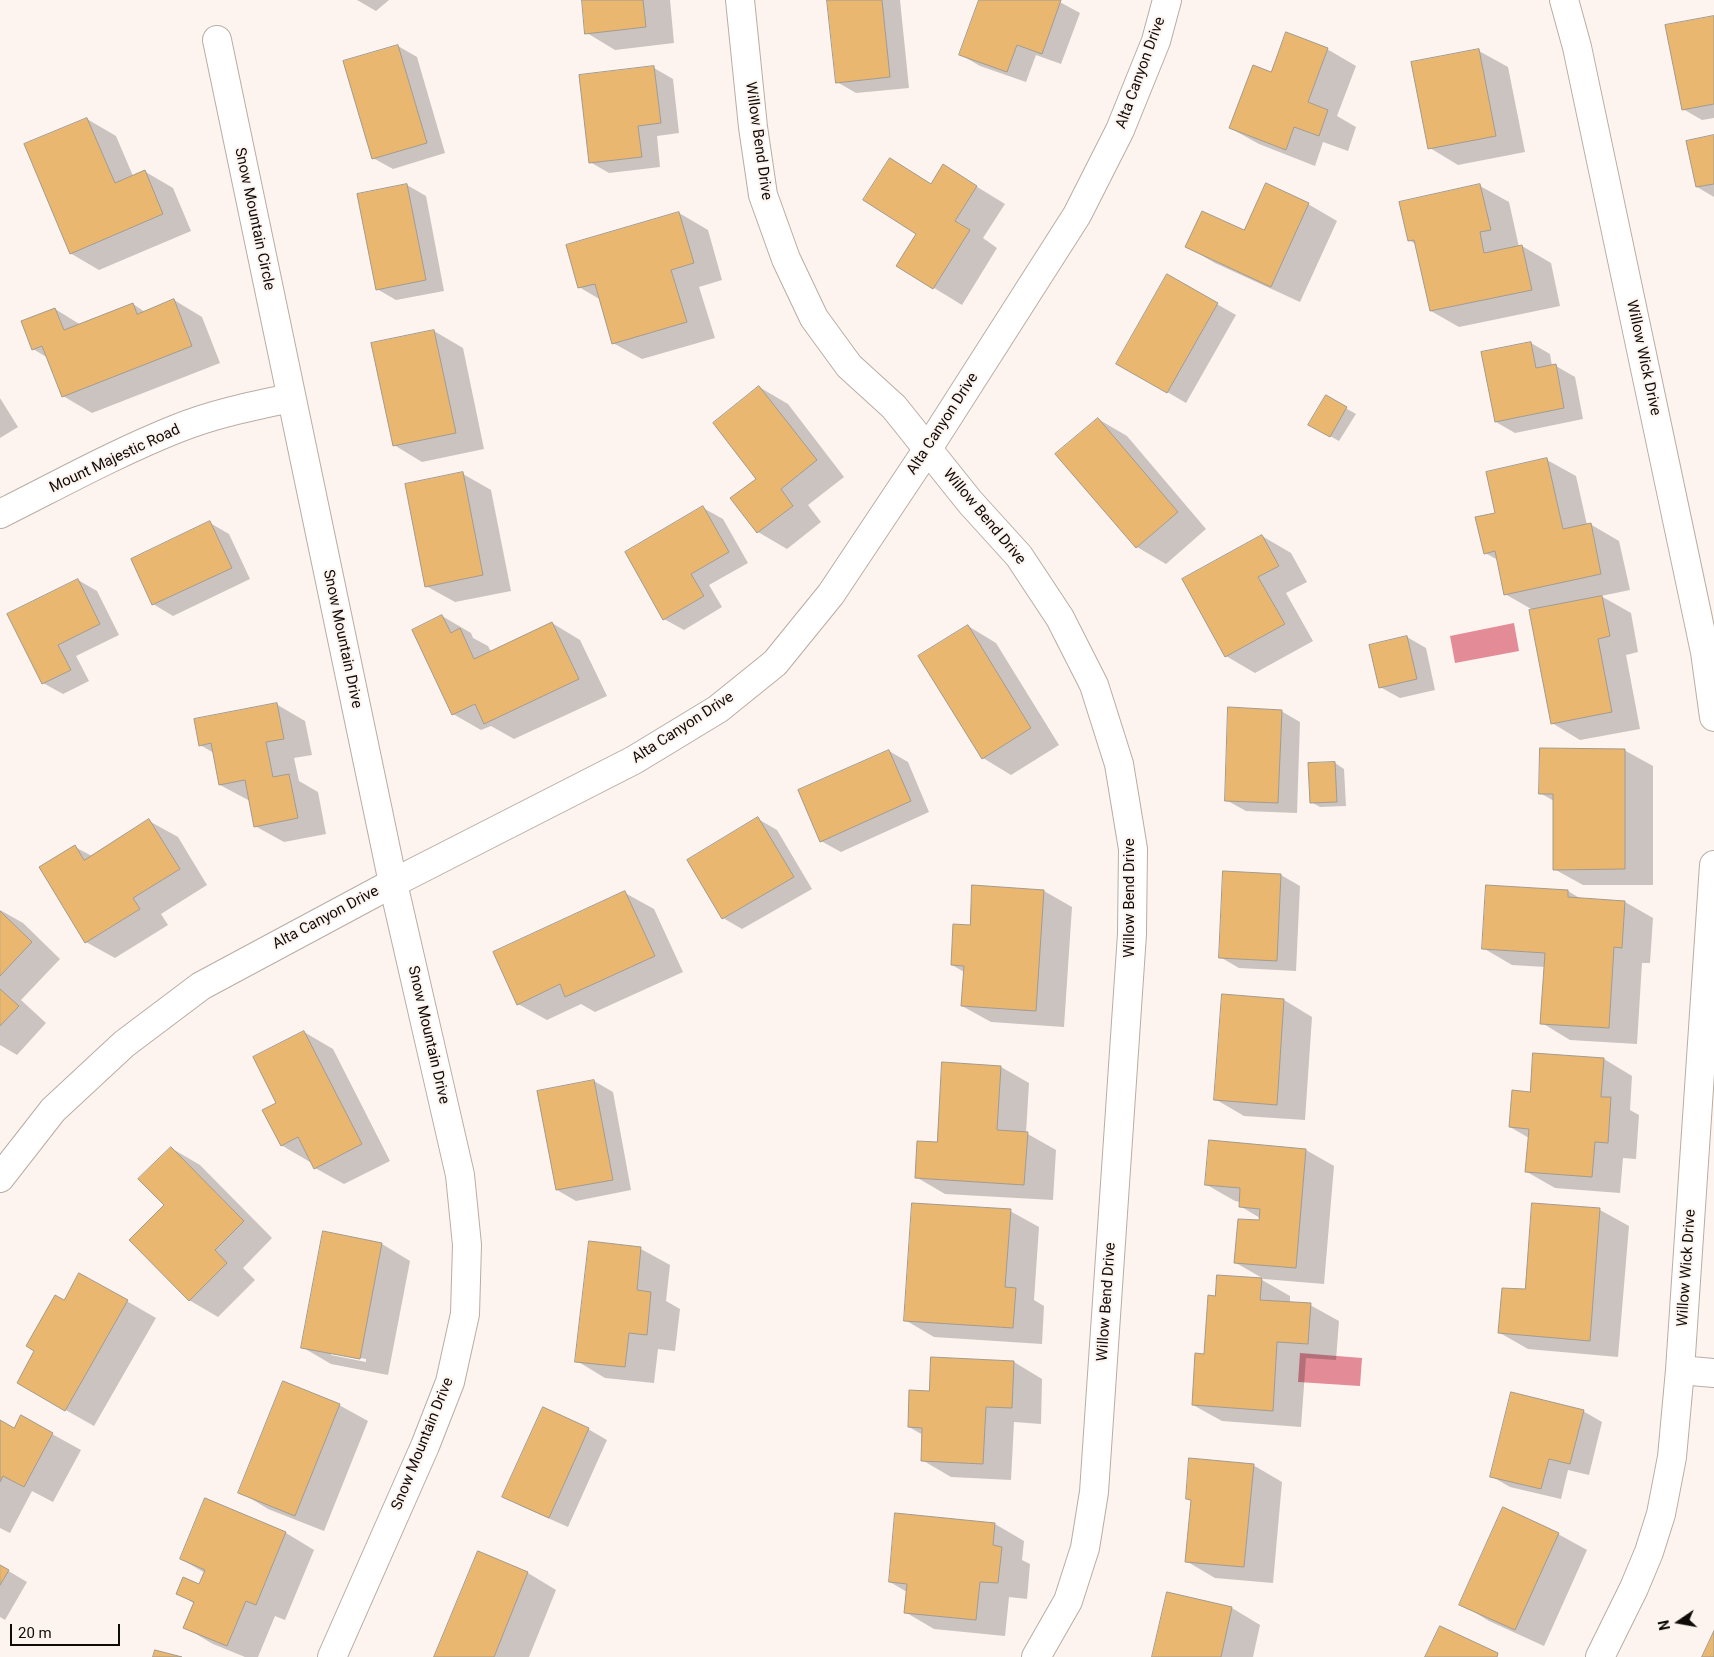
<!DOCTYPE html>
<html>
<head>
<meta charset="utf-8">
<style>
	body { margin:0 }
	#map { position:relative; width:1714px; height:1657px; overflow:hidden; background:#fdf4ef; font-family:Roboto,sans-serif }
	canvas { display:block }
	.north { position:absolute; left:1654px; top:1597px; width:50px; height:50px; -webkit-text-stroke:4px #fdf4ef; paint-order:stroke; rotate:258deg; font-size:14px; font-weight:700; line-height:20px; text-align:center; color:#0f0b08 }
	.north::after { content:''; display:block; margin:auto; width:18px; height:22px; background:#0f0b08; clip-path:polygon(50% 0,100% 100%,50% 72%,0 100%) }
	.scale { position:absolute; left:10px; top:1624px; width:110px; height:22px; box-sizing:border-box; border:2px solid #0f0b08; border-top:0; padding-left:6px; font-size:15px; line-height:18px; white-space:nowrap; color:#0f0b08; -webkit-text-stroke:4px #fdf4ef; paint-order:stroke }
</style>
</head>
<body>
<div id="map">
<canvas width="1714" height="1657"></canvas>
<div class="north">N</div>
<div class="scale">20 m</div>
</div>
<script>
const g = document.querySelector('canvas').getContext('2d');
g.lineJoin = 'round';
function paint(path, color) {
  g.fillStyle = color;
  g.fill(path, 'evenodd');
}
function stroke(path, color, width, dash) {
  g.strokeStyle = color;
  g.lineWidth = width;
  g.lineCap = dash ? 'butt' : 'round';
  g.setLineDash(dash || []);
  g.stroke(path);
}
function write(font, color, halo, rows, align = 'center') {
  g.font = font + ' Roboto,sans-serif';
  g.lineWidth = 4;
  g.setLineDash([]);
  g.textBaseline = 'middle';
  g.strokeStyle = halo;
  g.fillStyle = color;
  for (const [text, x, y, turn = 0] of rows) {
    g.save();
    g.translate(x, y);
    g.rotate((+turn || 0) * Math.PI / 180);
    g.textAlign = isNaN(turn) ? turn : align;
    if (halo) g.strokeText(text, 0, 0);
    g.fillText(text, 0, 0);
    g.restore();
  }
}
const water = new Path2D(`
	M 1514,623 L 1519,651 L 1455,663 L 1450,636 Z
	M 1300,1353 L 1362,1358 L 1360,1386 L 1298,1382 Z`);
const shadow = new Path2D(`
	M 357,0 L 389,0 L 376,11 Z
	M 583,0 L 670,0 L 674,43 L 615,50 L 587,33 Z
	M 829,0 L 900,0 L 909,88 L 856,93 L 837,82 Z
	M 980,0 L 1056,0 L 1080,13 L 1061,64 L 1036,55 L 1026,82 L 980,66 L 961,55 Z
	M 1714,17 L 1714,118 L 1702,120 L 1683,109 Z
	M 398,46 L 417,57 L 445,153 L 393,169 L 373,158 Z
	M 1327,49 L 1356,66 L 1337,116 L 1356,127 L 1348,151 L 1323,142 L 1315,166 L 1259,144 L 1230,128 L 1272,74 Z
	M 1479,51 L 1508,67 L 1525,152 L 1458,165 L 1430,148 Z
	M 654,68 L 673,79 L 679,133 L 657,136 L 660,167 L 609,173 L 590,162 Z
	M 87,119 L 116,136 L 133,176 L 144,171 L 173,188 L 191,231 L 99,270 L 70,253 Z
	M 1714,136 L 1714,197 L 1697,187 Z
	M 890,160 L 932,185 L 943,166 L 1005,204 L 983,238 L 997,248 L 962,305 L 898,266 L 918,234 Z
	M 407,185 L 426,196 L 444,291 L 396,300 L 377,289 Z
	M 1480,186 L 1509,202 L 1519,247 L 1522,246 L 1551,263 L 1560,306 L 1459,327 L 1431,311 L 1417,245 L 1409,240 Z
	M 1308,204 L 1337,221 L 1300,302 L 1215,263 L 1187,247 L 1245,232 Z
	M 679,213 L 708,230 L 722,280 L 699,287 L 715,338 L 642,359 L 613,343 L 601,300 L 579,287 Z
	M 1168,276 L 1236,315 L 1186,403 L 1118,363 Z
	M 174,300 L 202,317 L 220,363 L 92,413 L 63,396 L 48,358 L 33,349 L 55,309 L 81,325 L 133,304 L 145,312 Z
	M 434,331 L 463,348 L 484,449 L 422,462 L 394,445 Z
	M 1531,343 L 1550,354 L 1552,366 L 1556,366 L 1575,377 L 1583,419 L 1515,433 L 1496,422 Z
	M 759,387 L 788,404 L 844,477 L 808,505 L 821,522 L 787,549 L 758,532 L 732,499 L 758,479 Z
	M 1326,397 L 1356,414 L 1339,441 L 1310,425 Z
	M 0,398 L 18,427 L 0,438 Z
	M 1098,419 L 1127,436 L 1206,529 L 1166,564 L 1137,547 L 1057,454 Z
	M 1547,460 L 1576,476 L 1587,525 L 1590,524 L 1619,541 L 1630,590 L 1601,596 L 1631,613 L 1638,652 L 1626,655 L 1640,729 L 1580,740 L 1552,723 L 1533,610 L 1505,594 L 1498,560 L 1485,553 L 1497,514 Z
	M 463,474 L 491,490 L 511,591 L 455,602 L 426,586 Z
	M 703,508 L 723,519 L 748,563 L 709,585 L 722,607 L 684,630 L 664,619 Z
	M 210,523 L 229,534 L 250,579 L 173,616 L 153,604 L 132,559 Z
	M 1262,536 L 1291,553 L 1307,582 L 1286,593 L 1313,641 L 1255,673 L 1226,656 Z
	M 78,580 L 97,591 L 119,635 L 76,656 L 89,681 L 63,694 L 43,683 Z
	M 442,616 L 471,633 L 473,638 L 488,646 L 491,652 L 552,623 L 580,640 L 607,696 L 514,739 L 491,726 L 481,730 L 453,714 Z
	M 968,626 L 996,643 L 1059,745 L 1011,775 L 983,758 Z
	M 1407,637 L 1426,648 L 1435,690 L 1400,698 L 1380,687 Z
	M 276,704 L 305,721 L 312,755 L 294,758 L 299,781 L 318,792 L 326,834 L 284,842 L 255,826 L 250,801 L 220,785 L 214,753 L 200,745 Z
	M 1281,711 L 1300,722 L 1297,813 L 1246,811 L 1226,800 Z
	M 1624,750 L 1653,766 L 1653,885 L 1583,885 L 1554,869 L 1554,801 L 1540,793 Z
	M 889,751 L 908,762 L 929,812 L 841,852 L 821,841 Z
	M 1335,763 L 1344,769 L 1346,806 L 1320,807 L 1311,802 L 1309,764 Z
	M 758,819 L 777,830 L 812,889 L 742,929 L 723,918 L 689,860 Z
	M 149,821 L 178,837 L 207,885 L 161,914 L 168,925 L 115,958 L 86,942 L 75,847 L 92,856 Z
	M 1224,872 L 1281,875 L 1300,886 L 1296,971 L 1239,968 L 1220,957 Z
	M 1044,891 L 1072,907 L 1064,1027 L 991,1022 L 962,1006 L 964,972 L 952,965 L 971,926 Z
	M 1568,891 L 1581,899 L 1625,902 L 1653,918 L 1650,963 L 1642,963 L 1637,1044 L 1570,1040 L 1542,1023 L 1545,967 L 1512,965 L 1483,948 Z
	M 625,893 L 654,909 L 683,972 L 595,1012 L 581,1004 L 547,1020 L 518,1004 Z
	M 0,910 L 23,923 L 60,959 L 21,1000 L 46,1023 L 17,1055 L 0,1045 Z
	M 1284,1000 L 1312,1017 L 1305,1120 L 1244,1116 L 1215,1099 Z
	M 304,1032 L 333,1049 L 390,1161 L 344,1184 L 315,1168 L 312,1161 L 310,1162 L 281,1145 L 278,1103 Z
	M 1604,1059 L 1632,1076 L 1630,1110 L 1639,1115 L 1636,1159 L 1623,1158 L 1620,1193 L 1555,1188 L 1527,1172 L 1529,1138 L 1510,1127 L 1531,1093 Z
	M 1001,1067 L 1029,1083 L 1026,1133 L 1056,1150 L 1053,1200 L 945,1194 L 916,1177 L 938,1143 Z
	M 594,1081 L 613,1092 L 631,1190 L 576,1201 L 557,1190 Z
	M 171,1148 L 200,1165 L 272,1238 L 243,1268 L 255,1280 L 218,1317 L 189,1300 L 166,1205 Z
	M 1306,1150 L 1334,1166 L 1324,1284 L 1264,1279 L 1236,1263 L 1260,1222 L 1260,1218 L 1240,1206 L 1240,1202 L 1235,1201 L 1207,1185 Z
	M 1533,1204 L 1600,1210 L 1629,1226 L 1618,1357 L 1528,1349 L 1500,1333 L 1526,1291 Z
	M 1010,1211 L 1039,1227 L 1034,1300 L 1044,1306 L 1042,1344 L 934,1337 L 905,1320 Z
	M 590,1243 L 641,1249 L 670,1265 L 666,1301 L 680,1309 L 675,1351 L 658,1349 L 654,1383 L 605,1378 L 577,1361 Z
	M 382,1244 L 410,1261 L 388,1375 L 331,1364 L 302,1347 ZM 331,1353 L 366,1359 L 366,1362 L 331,1355 Z
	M 80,1274 L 156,1318 L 94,1426 L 18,1383 Z
	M 1262,1280 L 1290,1296 L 1290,1303 L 1310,1305 L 1339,1321 L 1336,1360 L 1306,1358 L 1301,1427 L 1222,1421 L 1193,1405 L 1205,1356 L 1217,1297 Z
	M 1014,1362 L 1042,1379 L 1041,1424 L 1014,1422 L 1011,1480 L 951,1477 L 922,1460 L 923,1435 L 909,1427 L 930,1393 Z
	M 339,1405 L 368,1421 L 324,1531 L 268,1509 L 240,1492 Z
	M 1583,1411 L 1602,1422 L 1589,1475 L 1568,1470 L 1561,1499 L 1510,1487 L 1491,1476 Z
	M 0,1422 L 15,1430 L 52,1434 L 81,1450 L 53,1502 L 32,1491 L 10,1533 L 0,1528 Z
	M 588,1429 L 607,1440 L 568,1527 L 523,1507 L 504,1496 Z
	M 1253,1465 L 1282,1482 L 1273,1583 L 1215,1578 L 1186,1561 L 1192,1501 L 1187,1499 Z
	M 206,1500 L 286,1533 L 314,1550 L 285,1620 L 275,1616 L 258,1657 L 245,1657 L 213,1644 L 184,1627 L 195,1604 L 177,1593 L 200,1586 L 205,1573 L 181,1559 Z
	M 897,1515 L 995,1524 L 1024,1541 L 1022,1560 L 1030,1564 L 1027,1599 L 1009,1597 L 1005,1636 L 934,1629 L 905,1612 L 907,1592 L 890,1582 Z
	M 1558,1534 L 1587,1550 L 1544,1646 L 1489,1621 L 1461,1604 Z
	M 478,1552 L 528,1573 L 556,1590 L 529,1657 L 436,1657 Z
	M 0,1566 L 27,1582 L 5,1620 L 0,1617 Z
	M 1232,1608 L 1260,1625 L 1253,1657 L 1153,1657 Z`);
const building = new Path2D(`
	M 582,0 L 643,0 L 646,27 L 585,34 Z
	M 827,0 L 882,0 L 890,77 L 836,83 Z
	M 979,0 L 1061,0 L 1042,54 L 1017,45 L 1007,72 L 959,55 Z
	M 1714,16 L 1714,104 L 1682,110 L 1665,25 Z
	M 1286,32 L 1328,48 L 1308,102 L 1328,110 L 1319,136 L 1294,127 L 1286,150 L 1229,128 L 1253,65 L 1271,72 Z
	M 398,45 L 427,143 L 372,159 L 343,61 Z
	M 1479,49 L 1496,136 L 1428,149 L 1411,62 Z
	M 654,66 L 661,123 L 638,126 L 642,157 L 589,163 L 579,75 Z
	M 87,118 L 115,183 L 145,170 L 163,214 L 70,254 L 24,144 Z
	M 1714,135 L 1714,184 L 1696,187 L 1686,141 Z
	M 890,158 L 931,184 L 943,164 L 977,186 L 955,221 L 970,230 L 933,289 L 896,266 L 916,234 L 863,200 Z
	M 1266,183 L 1309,203 L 1271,287 L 1185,247 L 1202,211 L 1244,230 Z
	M 407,184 L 426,280 L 376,290 L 357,194 Z
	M 1480,184 L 1491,230 L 1480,232 L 1484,253 L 1522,245 L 1532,290 L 1430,311 L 1414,240 L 1408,241 L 1399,202 Z
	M 679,212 L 694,263 L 671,270 L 687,322 L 612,344 L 595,284 L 578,288 L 566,245 Z
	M 1167,274 L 1218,303 L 1167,393 L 1116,364 Z
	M 174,299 L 192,346 L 62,397 L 42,346 L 32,350 L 21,321 L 55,308 L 64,330 L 133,303 L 137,314 Z
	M 434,330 L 456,433 L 393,446 L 371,343 Z
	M 1531,342 L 1536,368 L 1556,364 L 1564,408 L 1495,422 L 1481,352 Z
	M 759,386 L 817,460 L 781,489 L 793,506 L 757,533 L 730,498 L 756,479 L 713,423 Z
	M 1326,395 L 1347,407 L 1330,437 L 1308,425 Z
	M 1098,418 L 1178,512 L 1136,548 L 1055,454 Z
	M 1547,458 L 1563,529 L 1591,523 L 1601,574 L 1504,595 L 1495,551 L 1484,554 L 1475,517 L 1495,513 L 1486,472 Z
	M 463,472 L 483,575 L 425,587 L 405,484 Z
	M 703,506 L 729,552 L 691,574 L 704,596 L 663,620 L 625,552 Z
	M 210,521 L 232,568 L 152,605 L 131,559 Z
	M 1262,535 L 1279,566 L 1258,577 L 1285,624 L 1225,657 L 1182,579 Z
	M 78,579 L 100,624 L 58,645 L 71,670 L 42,684 L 7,614 Z
	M 1602,596 L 1610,636 L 1598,639 L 1612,712 L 1551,724 L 1529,610 Z
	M 442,615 L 451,633 L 460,628 L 474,659 L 552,622 L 579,679 L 484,724 L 475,704 L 452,715 L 412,630 Z
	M 968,625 L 1031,728 L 982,759 L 918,656 Z
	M 1407,636 L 1417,679 L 1379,688 L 1369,645 Z
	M 277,703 L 284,739 L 266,742 L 273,777 L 289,774 L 298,818 L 254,827 L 245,780 L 219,785 L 211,743 L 199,746 L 194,719 Z
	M 1228,707 L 1282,710 L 1278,803 L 1225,801 Z
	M 1540,748 L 1625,749 L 1625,869 L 1553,870 L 1553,794 L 1539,794 Z
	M 889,750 L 911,801 L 820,842 L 798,790 Z
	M 1335,762 L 1337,802 L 1310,803 L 1308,763 Z
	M 758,817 L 794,877 L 722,919 L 687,860 Z
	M 149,819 L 180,869 L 133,898 L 140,909 L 85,943 L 39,867 L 75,845 L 84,860 Z
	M 1223,871 L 1281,874 L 1277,961 L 1219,958 Z
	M 972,885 L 1044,890 L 1036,1011 L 961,1006 L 964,966 L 951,965 L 953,924 L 970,925 Z
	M 1486,885 L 1568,890 L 1568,897 L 1625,901 L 1622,948 L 1614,947 L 1609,1028 L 1540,1024 L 1545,953 L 1482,949 Z
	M 625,891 L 655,956 L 565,997 L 560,984 L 517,1005 L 493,952 Z
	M 0,911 L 32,942 L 0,976 Z
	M 0,989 L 19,1006 L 0,1026 Z
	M 1222,994 L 1284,999 L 1277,1105 L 1214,1100 Z
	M 304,1031 L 362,1144 L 314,1169 L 298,1137 L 281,1146 L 262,1110 L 276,1103 L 253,1057 Z
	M 1533,1053 L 1604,1058 L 1601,1097 L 1611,1097 L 1608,1143 L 1595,1142 L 1592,1177 L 1525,1172 L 1529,1129 L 1509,1127 L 1512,1090 L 1530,1092 Z
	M 942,1062 L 1001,1066 L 997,1130 L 1028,1132 L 1024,1185 L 915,1178 L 917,1141 L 937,1142 Z
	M 594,1080 L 613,1180 L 556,1190 L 537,1091 Z
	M 1209,1140 L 1306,1149 L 1296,1268 L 1234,1263 L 1238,1219 L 1259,1220 L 1260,1209 L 1239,1207 L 1240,1188 L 1205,1185 Z
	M 171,1147 L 244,1221 L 215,1250 L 227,1263 L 189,1301 L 129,1240 L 164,1205 L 138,1179 Z
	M 912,1203 L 1011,1209 L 1005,1287 L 1016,1288 L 1013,1328 L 904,1321 Z
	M 1532,1203 L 1600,1208 L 1590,1341 L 1498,1333 L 1502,1288 L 1525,1289 Z
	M 323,1231 L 382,1243 L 360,1359 L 301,1348 Z
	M 589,1241 L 641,1247 L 637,1290 L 651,1292 L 647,1335 L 629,1333 L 625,1367 L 575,1362 Z
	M 79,1273 L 128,1300 L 65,1411 L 17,1383 L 34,1351 L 26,1346 L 55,1295 L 64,1300 Z
	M 1217,1275 L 1262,1278 L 1260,1300 L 1311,1303 L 1308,1344 L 1277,1342 L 1273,1411 L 1192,1405 L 1195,1353 L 1204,1354 L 1208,1295 L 1215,1296 Z
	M 931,1357 L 1014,1361 L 1012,1408 L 986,1407 L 983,1464 L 921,1461 L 922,1428 L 908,1427 L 909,1390 L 929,1391 Z
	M 283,1381 L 340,1404 L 295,1516 L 238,1493 Z
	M 1511,1392 L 1584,1410 L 1570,1464 L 1549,1459 L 1541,1489 L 1490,1477 Z
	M 543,1407 L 589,1428 L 549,1518 L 502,1497 Z
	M 21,1415 L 53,1433 L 24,1487 L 3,1476 L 0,1482 L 0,1420 L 14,1428 Z
	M 1189,1458 L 1254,1464 L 1244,1567 L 1185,1562 L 1191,1500 L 1186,1499 Z
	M 205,1498 L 286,1532 L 256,1605 L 246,1601 L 227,1646 L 183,1628 L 194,1602 L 176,1594 L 183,1577 L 199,1584 L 205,1570 L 180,1559 Z
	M 1503,1507 L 1559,1533 L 1515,1630 L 1459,1605 Z
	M 895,1513 L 995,1523 L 993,1545 L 1002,1547 L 998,1583 L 980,1582 L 976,1620 L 904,1613 L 907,1584 L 889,1582 Z
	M 478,1551 L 528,1572 L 494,1657 L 434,1657 Z
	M 0,1565 L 9,1570 L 0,1585 Z
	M 1167,1592 L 1232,1607 L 1221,1657 L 1152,1657 Z
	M 1440,1626 L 1498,1653 L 1497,1657 L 1425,1657 Z
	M 1714,1631 L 1714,1657 L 1702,1657 Z
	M 155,1650 L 182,1657 L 153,1657 Z`);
const street = new Path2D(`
	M 740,0 L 753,127 L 763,195 L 786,259 L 814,318 L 849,366 L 894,407 L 970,502 L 1019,556 L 1060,618 L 1094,685 L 1119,764 L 1133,849 L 1132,934 L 1094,1492 L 1085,1548 L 1068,1601 L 1036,1657
	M 1564,0 L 1577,47 L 1705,652 L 1714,717
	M 217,40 L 393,883 L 460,1175 L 467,1245 L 465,1314 L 450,1382 L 425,1446 L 332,1657
	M 0,514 C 58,485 116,453 176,429 C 213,414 252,406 291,398
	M 393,883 L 634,760 L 718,709 L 775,663 L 831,594 L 927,450 L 1077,215 L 1120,130 L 1156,41 L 1167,0
	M 1680,1370 L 1714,1373
	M 1600,1657 L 1634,1588 L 1649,1552 L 1661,1514 L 1672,1457 L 1680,1370 L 1714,865`);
const secondary = new Path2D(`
	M 0,1178 L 53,1110 L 124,1044 L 201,986 L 393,883`);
const streetNames = [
	["Alta Canyon Drive",1141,73,-70],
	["Willow Bend Drive",758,141,82],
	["Snow Mountain Circle",254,219,78],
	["Willow Wick Drive",1643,358,78],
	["Alta Canyon Drive",943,424,-57],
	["Mount Majestic Road",115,459,-25],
	["Willow Bend Drive",984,517,50],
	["Snow Mountain Drive",342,639,78],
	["Alta Canyon Drive",683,728,-33],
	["Willow Bend Drive",1130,898,-90],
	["Alta Canyon Drive",326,918,-28],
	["Snow Mountain Drive",428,1035,77],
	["Willow Wick Drive",1687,1268,-86],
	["Willow Bend Drive",1107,1302,-86],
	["Snow Mountain Drive",423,1444,-68]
];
paint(water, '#e38b97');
paint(shadow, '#0003');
paint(building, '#e9b76f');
stroke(building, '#a39a8e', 1);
stroke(street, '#baaca4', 30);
stroke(secondary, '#baaca4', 30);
stroke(street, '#fff', 28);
stroke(secondary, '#fff', 28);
write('15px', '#0f0b08', '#fdf4ef', streetNames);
</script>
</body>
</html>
